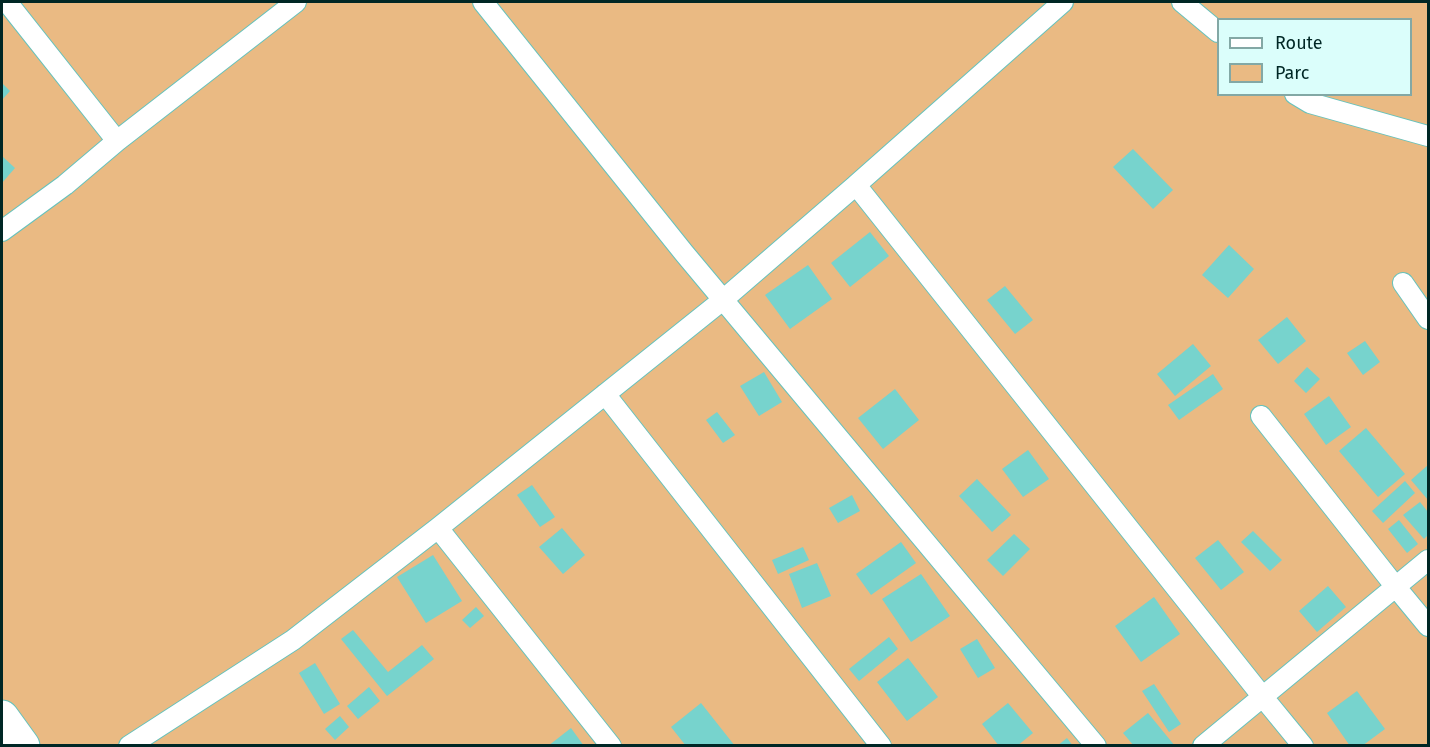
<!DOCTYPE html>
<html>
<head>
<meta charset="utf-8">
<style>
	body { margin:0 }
	#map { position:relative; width:1430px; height:747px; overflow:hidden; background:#9ffcf5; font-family:"Fira Sans",sans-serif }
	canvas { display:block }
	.frame { position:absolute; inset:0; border:3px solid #002725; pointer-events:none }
	.legend { position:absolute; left:1217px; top:18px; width:195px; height:78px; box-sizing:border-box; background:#dbfefb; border:2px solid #83a8a5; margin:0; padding:8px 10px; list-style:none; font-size:18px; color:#002725 }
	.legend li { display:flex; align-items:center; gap:12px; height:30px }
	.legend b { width:30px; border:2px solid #83a8a5 }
</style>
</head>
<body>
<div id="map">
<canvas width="1430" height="747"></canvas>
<div class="frame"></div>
<ul class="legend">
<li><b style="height:8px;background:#fff"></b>Route</li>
<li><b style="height:16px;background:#eaba83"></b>Parc</li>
</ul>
</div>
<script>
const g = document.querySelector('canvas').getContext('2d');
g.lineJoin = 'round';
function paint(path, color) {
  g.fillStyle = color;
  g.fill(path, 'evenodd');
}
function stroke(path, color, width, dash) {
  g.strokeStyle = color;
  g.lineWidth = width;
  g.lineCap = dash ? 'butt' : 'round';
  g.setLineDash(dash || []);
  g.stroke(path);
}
const green = new Path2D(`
	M 2,2 L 1428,2 L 1428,745 L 2,745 ZM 1218,20 L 1410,20 L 1410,94 L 1218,94 Z`);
const building = new Path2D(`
	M 2,83 L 10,91 L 2,100 Z
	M 1133,149 L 1173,190 L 1153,209 L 1113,167 Z
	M 2,156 L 15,168 L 2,183 Z
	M 870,232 L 889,256 L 850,287 L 831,263 Z
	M 1229,245 L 1254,269 L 1228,298 L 1202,275 Z
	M 808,265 L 832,299 L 790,329 L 765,295 Z
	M 1005,286 L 1033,320 L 1015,334 L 987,300 Z
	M 1287,317 L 1306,341 L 1278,364 L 1258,340 Z
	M 1365,341 L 1380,362 L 1363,375 L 1347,353 Z
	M 1193,344 L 1211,366 L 1175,396 L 1157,374 Z
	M 1307,367 L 1320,379 L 1306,393 L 1294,381 Z
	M 764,372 L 782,402 L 759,416 L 740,386 Z
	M 1213,374 L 1223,389 L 1179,420 L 1168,405 Z
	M 895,389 L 919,420 L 883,449 L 858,418 Z
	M 1329,396 L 1351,427 L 1326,445 L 1304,414 Z
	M 717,412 L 735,435 L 723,443 L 706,420 Z
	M 1366,428 L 1405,474 L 1378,497 L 1339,451 Z
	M 1028,450 L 1049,479 L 1023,497 L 1002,469 Z
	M 1428,465 L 1428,500 L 1411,480 Z
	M 977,479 L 1011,515 L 992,532 L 959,496 Z
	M 1405,481 L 1415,493 L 1383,523 L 1372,511 Z
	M 532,485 L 555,517 L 540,527 L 517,495 Z
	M 852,495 L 860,511 L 838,523 L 829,508 Z
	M 1420,502 L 1428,512 L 1428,535 L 1424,539 L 1403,515 Z
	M 1399,520 L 1418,544 L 1407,553 L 1388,529 Z
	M 562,528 L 585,555 L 563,574 L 539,547 Z
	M 1253,531 L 1282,560 L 1270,571 L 1241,542 Z
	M 1014,534 L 1030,549 L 1003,576 L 987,560 Z
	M 1218,540 L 1244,572 L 1221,590 L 1195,558 Z
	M 901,542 L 916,563 L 871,595 L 856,574 Z
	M 803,547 L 809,560 L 778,574 L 772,560 Z
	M 433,555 L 462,601 L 426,623 L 397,577 Z
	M 817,563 L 831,596 L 802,608 L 789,574 Z
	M 921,574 L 950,616 L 911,642 L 882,599 Z
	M 1328,586 L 1346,607 L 1317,632 L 1299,611 Z
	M 1154,597 L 1180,634 L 1141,662 L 1115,626 Z
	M 476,607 L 484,616 L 470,628 L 462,620 Z
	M 353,630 L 388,672 L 422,645 L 434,659 L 387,696 L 341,639 Z
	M 889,637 L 898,649 L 859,681 L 849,669 Z
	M 977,639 L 995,668 L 978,678 L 960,649 Z
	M 908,658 L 938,697 L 907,721 L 877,682 Z
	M 315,663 L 340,704 L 324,714 L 299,673 Z
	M 1154,684 L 1181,724 L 1169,732 L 1142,691 Z
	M 369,687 L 380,701 L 358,719 L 347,706 Z
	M 1357,691 L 1385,729 L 1362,746 L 1350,746 L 1327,713 Z
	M 701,703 L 735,746 L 686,746 L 671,727 Z
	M 1008,703 L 1033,733 L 1017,746 L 999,746 L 982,724 Z
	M 1148,713 L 1175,746 L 1134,746 L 1123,733 Z
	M 340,716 L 349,727 L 335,740 L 325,729 Z
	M 571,728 L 584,746 L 548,746 Z
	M 1067,738 L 1073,746 L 1057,746 Z`);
const minor = new Path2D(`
	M 7,2 L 117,141
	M 483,2 L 684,253 L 1096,746
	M 1182,2 L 1218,32
	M 1295,94 L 1310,103 L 1428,136
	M 856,185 L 1063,2
	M 2,231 L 65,185 L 117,141 L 296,2
	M 1403,283 L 1428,319
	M 605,394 L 881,746
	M 1261,416 L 1395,586 L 1428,626
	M 438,528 L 611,746
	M 129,746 L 293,640 L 438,528 L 724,299 L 856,185 L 1262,696 L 1303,746
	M 1203,746 L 1428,560`);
const trunk = new Path2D(`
	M 2,717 L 23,746`);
paint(green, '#eaba83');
paint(building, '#77d3cd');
stroke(minor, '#66c2bc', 22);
stroke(trunk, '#66c2bc', 35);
stroke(minor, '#fff', 20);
stroke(trunk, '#fff', 33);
</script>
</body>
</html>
